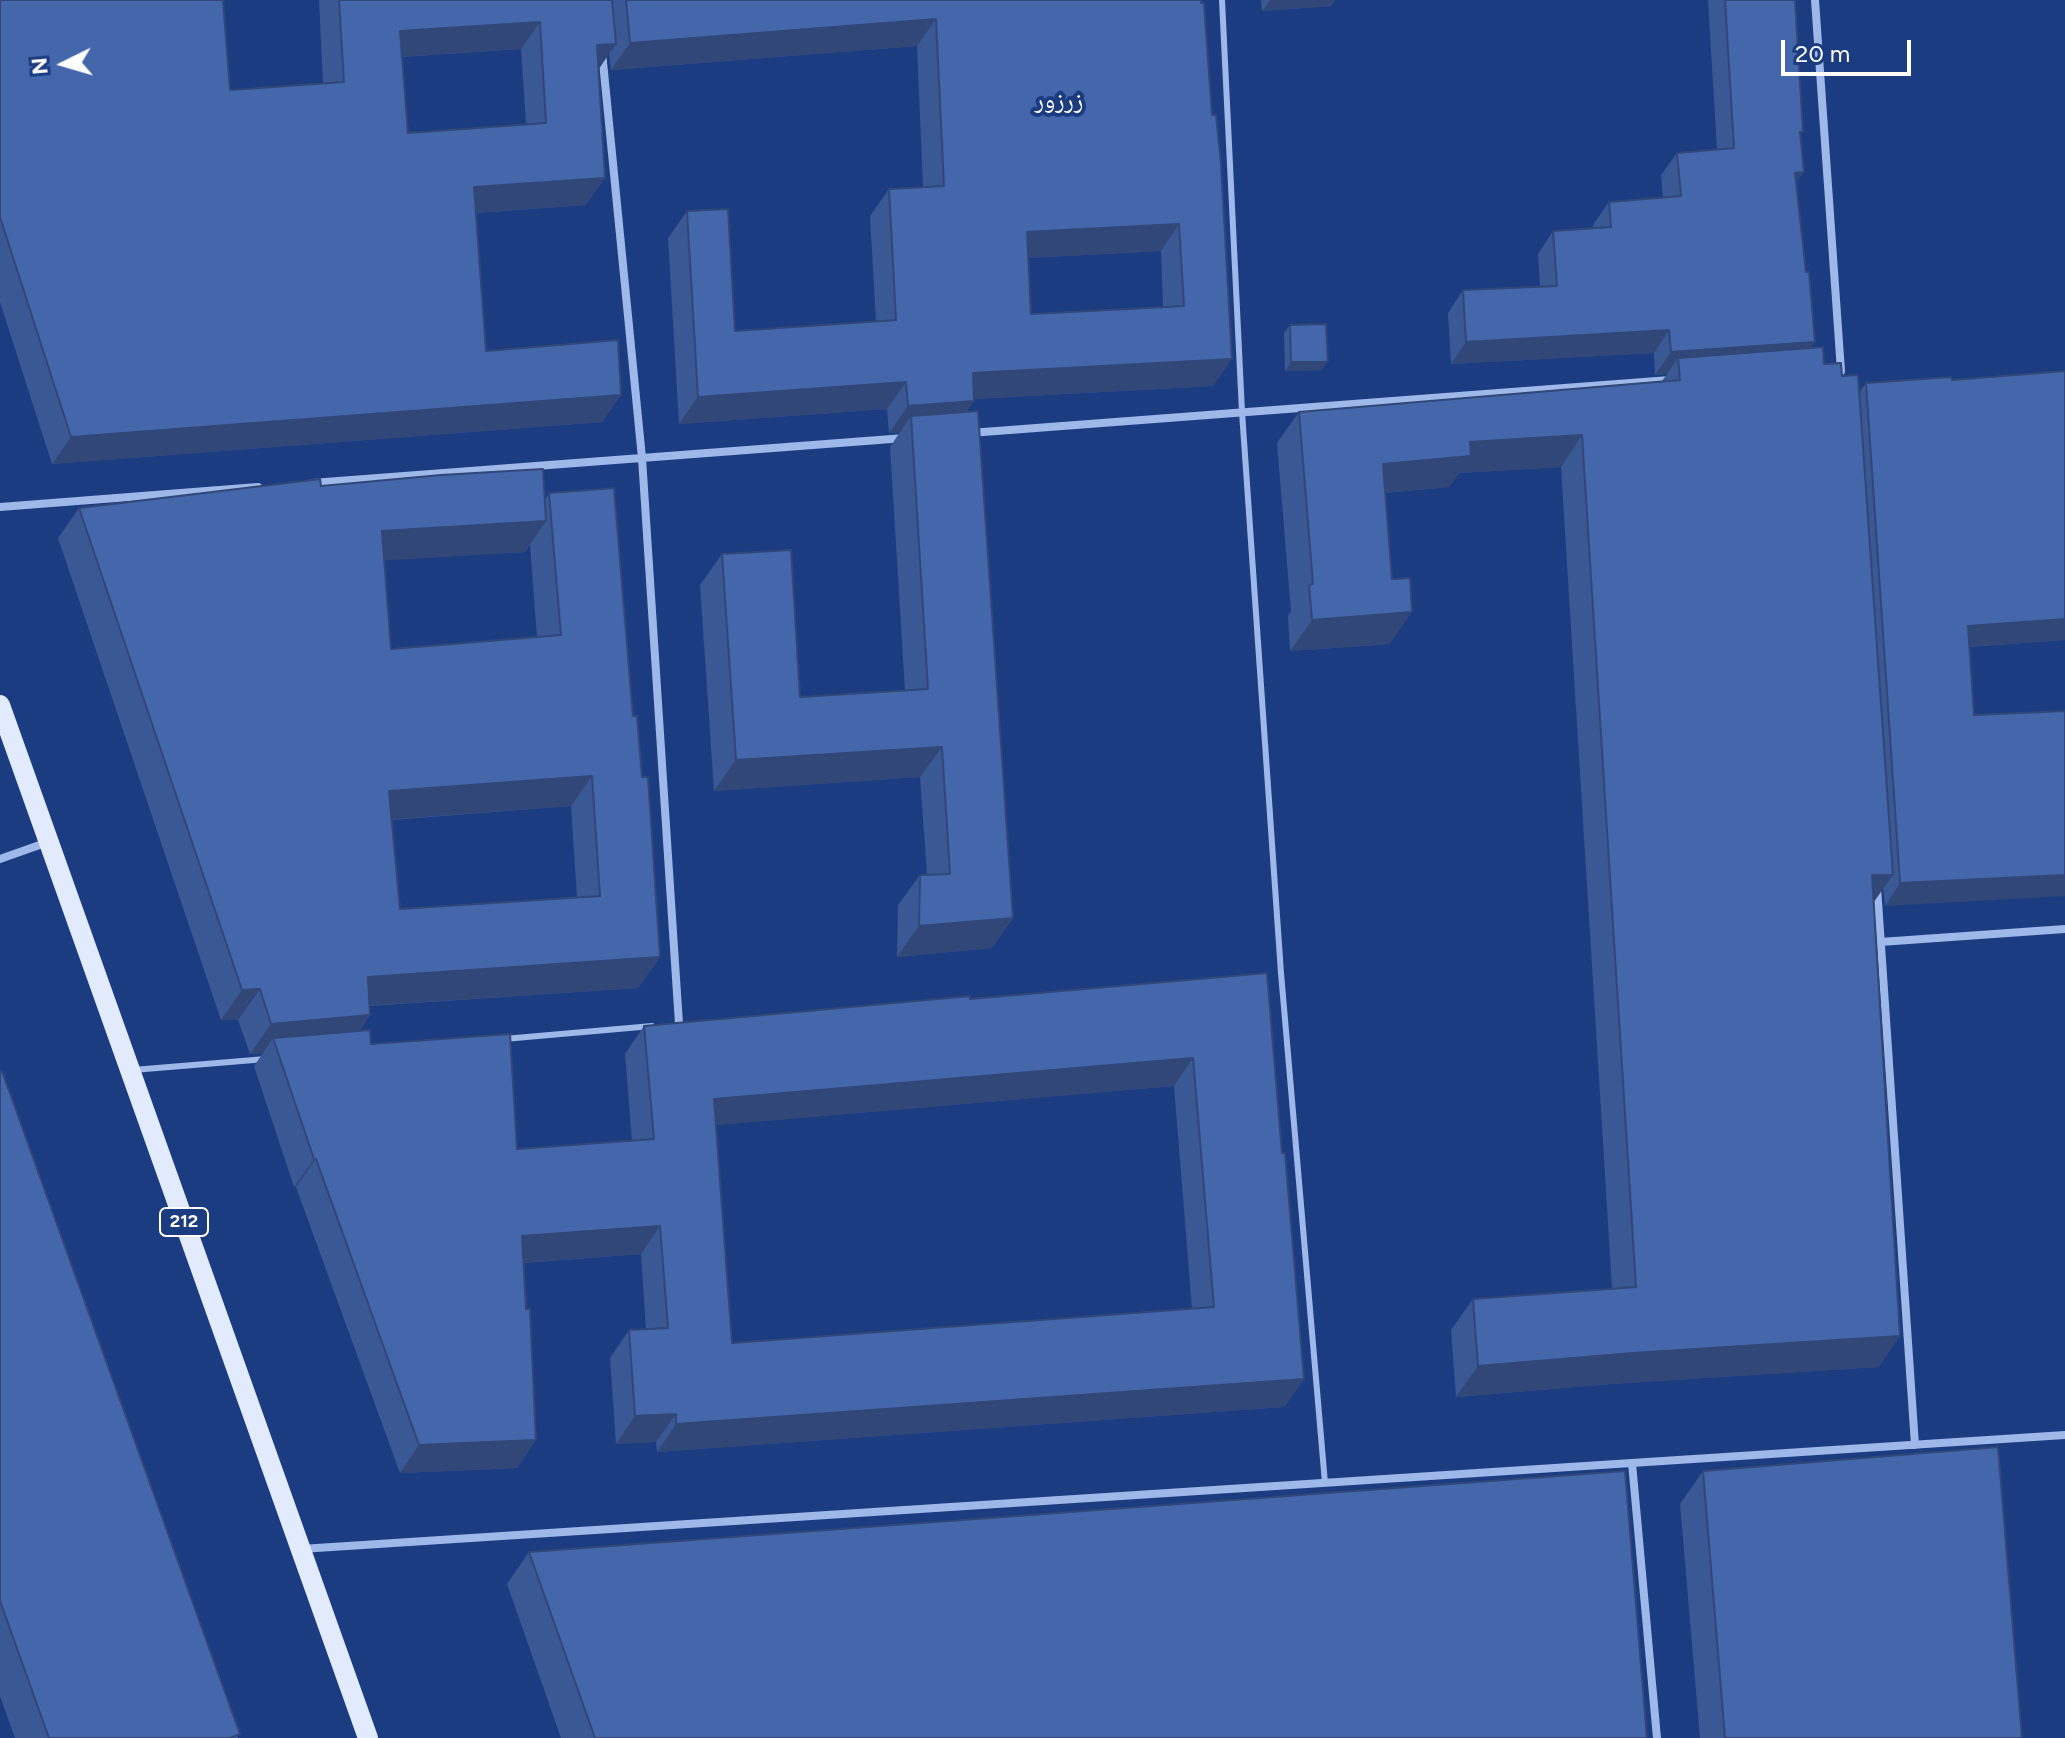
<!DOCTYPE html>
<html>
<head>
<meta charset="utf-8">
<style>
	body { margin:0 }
	#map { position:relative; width:2065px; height:1738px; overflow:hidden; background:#1b3c80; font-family:Figtree,sans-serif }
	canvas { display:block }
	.north { position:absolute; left:24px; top:24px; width:80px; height:80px; -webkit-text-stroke:6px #1b3c80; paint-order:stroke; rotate:265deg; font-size:22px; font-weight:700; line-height:32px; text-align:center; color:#fff }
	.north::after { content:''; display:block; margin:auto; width:28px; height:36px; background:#fff; clip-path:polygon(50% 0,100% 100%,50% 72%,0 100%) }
	.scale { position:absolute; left:1781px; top:40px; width:130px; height:36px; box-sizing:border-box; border:4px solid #fff; border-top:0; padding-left:10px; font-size:24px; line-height:28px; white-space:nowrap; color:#fff; -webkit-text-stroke:6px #1b3c80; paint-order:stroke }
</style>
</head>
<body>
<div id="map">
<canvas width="2065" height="1738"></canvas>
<div class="north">N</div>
<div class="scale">20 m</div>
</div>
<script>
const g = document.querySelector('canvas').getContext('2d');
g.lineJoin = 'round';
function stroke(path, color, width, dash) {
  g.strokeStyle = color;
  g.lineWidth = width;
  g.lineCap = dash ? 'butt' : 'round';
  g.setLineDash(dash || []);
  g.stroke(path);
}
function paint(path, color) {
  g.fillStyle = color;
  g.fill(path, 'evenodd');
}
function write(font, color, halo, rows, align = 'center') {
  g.font = font + ' Figtree,"Noto Naskh Arabic",sans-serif';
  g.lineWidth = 8;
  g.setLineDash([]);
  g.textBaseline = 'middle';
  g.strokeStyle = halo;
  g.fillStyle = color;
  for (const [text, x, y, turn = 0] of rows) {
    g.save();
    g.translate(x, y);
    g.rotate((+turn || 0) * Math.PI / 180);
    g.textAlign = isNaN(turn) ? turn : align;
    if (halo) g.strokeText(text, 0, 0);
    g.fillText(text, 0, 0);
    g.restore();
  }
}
const service = new Path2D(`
	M 1222,0 L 1242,412 L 1281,973 L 1325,1483
	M 504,1039 L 652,1026
	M 133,1070 L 266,1059`);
const minor = new Path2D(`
	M 1815,0 L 1841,371
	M 602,52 L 642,458 L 679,1024
	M 970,433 L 1670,380
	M 312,483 L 905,438
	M 0,507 L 258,487
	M 0,859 L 48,842
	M 1877,887 L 1915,1445
	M 1880,942 L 2065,929
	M 1632,1463 L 1657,1738
	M 301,1549 L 2065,1435`);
const primary = new Path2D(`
	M 0,705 L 368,1738`);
const wall = new Path2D(`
	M 0,0 L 230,90 L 323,83 L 319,0 L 1201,0 L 1213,386 L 974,399 L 974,401 L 966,412 L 1013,918 L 992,948 L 897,957 L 898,905 L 920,875 L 927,874 L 920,777 L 714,791 L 700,585 L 722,554 L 800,697 L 905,690 L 890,447 L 900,432 L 889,433 L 887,409 L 679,424 L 668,238 L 687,211 L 735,331 L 876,321 L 870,216 L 889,189 L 923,187 L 917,46 L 611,70 L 609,53 L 599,69 L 586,205 L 476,213 L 486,351 L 621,395 L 602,422 L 52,464 L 0,302 ZM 521,49 L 526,124 L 408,133 L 402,57 ZM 1161,251 L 1163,307 L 1031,314 L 1028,258 Z
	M 1261,0 L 1335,0 L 1331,6 L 1262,11 Z
	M 1708,0 L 1795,0 L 1801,134 L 1796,183 L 1811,348 L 1824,364 L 1842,376 L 1859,392 L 1866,383 L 1952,380 L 2065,371 L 2065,640 L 1969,647 L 1974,715 L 2065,711 L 1885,906 L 1883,888 L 1873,902 L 1879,1367 L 1611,1384 L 1456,1397 L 1451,1330 L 1473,1299 L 1612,1288 L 1561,467 L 1459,473 L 1449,487 L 1386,493 L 1390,644 L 1290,651 L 1288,616 L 1291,611 L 1277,443 L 1299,412 L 1662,381 L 1667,374 L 1655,375 L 1654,353 L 1451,364 L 1448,313 L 1463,290 L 1540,287 L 1538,254 L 1553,231 L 1594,229 L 1593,225 L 1609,202 L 1663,198 L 1661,175 L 1677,153 L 1717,149 Z
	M 1290,325 L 1322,370 L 1285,371 L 1284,333 Z
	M 321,486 L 545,500 L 549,493 L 633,716 L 642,777 L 660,957 L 638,988 L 370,1006 L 370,1015 L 360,1030 L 371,1044 L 517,1149 L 632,1141 L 625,1054 L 644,1026 L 1267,973 L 1282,1153 L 1304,1379 L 1284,1407 L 657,1452 L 656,1442 L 616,1444 L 610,1358 L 629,1330 L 646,1329 L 641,1254 L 524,1263 L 536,1440 L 517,1468 L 400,1473 L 296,1187 L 294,1187 L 254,1066 L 263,1053 L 250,1054 L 238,1020 L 221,1020 L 58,538 L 79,508 ZM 530,545 L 537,637 L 391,649 L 384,560 L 525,552 ZM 571,806 L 577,897 L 400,909 L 392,820 ZM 1174,1086 L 1192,1309 L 732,1343 L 716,1125 Z
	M 0,1072 L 238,1738 L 15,1738 L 0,1696 Z
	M 1703,1471 L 2022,1738 L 1700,1738 L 1680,1504 Z
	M 529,1552 L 1647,1738 L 561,1738 L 507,1584 Z`);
const shadedWall = new Path2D(`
	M 1270,0 L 1335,0 L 1331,6 L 1262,11 Z
	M 936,19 L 917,46 L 611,70 L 630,43 Z
	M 540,22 L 521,49 L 382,58 L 400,31 Z
	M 616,44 L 597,71 L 597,45 Z
	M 1804,172 L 1788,194 L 1795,173 Z
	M 605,178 L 586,205 L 455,214 L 474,187 Z
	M 1179,224 L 1161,251 L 1008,259 L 1027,232 Z
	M 1669,330 L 1654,353 L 1451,364 L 1466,342 Z
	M 1815,342 L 1799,364 L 1678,358 L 1667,374 L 1655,375 L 1671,352 Z
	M 1232,359 L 1213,386 L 954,400 L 973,373 Z
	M 1291,362 L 1328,362 L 1322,370 L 1285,371 Z
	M 906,382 L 887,409 L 679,424 L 698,397 Z
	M 621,395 L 602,422 L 52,464 L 71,437 Z
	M 974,401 L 955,428 L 911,416 L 900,432 L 889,433 L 908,406 Z
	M 1582,435 L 1561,467 L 1459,473 L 1449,487 L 1361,495 L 1383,464 L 1470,442 Z
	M 546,521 L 525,552 L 360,562 L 382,531 Z
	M 1412,612 L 1390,644 L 1290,651 L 1312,620 Z
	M 2065,619 L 2065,640 L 1952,648 L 1968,626 Z
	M 942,747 L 920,777 L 714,791 L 736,760 Z
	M 592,776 L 571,806 L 368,821 L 389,791 Z
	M 1872,875 L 1893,875 L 1871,906 Z
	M 2065,875 L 2065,896 L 1885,906 L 1900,883 Z
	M 1013,918 L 992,948 L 897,957 L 919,926 Z
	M 660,957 L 638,988 L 346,1007 L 368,977 Z
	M 260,989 L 238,1020 L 221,1020 L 242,990 Z
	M 370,1015 L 349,1046 L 273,1038 L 263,1053 L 250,1054 L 271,1024 Z
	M 1193,1058 L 1174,1086 L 695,1127 L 714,1099 Z
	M 314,1159 L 316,1159 L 296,1187 L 294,1187 Z
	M 660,1226 L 641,1254 L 503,1264 L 522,1236 Z
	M 1900,1336 L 1879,1367 L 1611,1384 L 1456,1397 L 1478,1366 L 1633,1353 Z
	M 1304,1379 L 1284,1407 L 657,1452 L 676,1424 Z
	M 676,1414 L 656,1442 L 616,1444 L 635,1416 Z
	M 536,1440 L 517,1468 L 400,1473 L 419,1445 Z`);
const building = new Path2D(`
	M 0,0 L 223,0 L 230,90 L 344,82 L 339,0 L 612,0 L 616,44 L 597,45 L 605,178 L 474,187 L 486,351 L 618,340 L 621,395 L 71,437 L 0,217 ZM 540,22 L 546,123 L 408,133 L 400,31 Z
	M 626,0 L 1201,0 L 1201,3 L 1204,3 L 1212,115 L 1216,115 L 1221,164 L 1232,359 L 973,373 L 974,401 L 908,406 L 906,382 L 698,397 L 687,211 L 728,209 L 735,331 L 896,320 L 889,189 L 944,186 L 936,19 L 630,43 ZM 1179,224 L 1184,306 L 1031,314 L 1027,232 Z
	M 1725,0 L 1795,0 L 1803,132 L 1800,132 L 1804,172 L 1795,173 L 1806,272 L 1809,272 L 1815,342 L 1671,352 L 1669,330 L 1466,342 L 1463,290 L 1557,286 L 1553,231 L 1611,227 L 1609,202 L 1681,196 L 1677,153 L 1734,148 Z
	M 1326,324 L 1328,362 L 1291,362 L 1290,325 Z
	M 1823,347 L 1824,364 L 1841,363 L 1842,376 L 1858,375 L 1893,875 L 1872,875 L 1900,1336 L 1633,1353 L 1478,1366 L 1473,1299 L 1636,1287 L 1582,435 L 1470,442 L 1471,456 L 1383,464 L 1392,579 L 1410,578 L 1412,612 L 1312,620 L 1309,585 L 1313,584 L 1299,412 L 1680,380 L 1678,358 Z
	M 2065,371 L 2065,619 L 1968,626 L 1974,715 L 2065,711 L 2065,875 L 1900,883 L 1866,383 L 1951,377 L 1952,380 Z
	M 978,411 L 1013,918 L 919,926 L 920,875 L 950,874 L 942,747 L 736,760 L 722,554 L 791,550 L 800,697 L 928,689 L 911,416 Z
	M 543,469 L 546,521 L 382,531 L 391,649 L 561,635 L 549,493 L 614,488 L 633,716 L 637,716 L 642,777 L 648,777 L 660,957 L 368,977 L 370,1015 L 271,1024 L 260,989 L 242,990 L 79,508 L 320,479 L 321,486 L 441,475 ZM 592,776 L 600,896 L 400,909 L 389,791 Z
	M 1267,973 L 1282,1153 L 1285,1153 L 1304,1379 L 676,1424 L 676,1414 L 635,1416 L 629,1330 L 668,1328 L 660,1226 L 522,1236 L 526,1309 L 530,1309 L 536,1440 L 419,1445 L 316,1159 L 314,1159 L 273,1038 L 370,1030 L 371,1044 L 510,1034 L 517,1149 L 654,1139 L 644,1026 L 970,996 L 970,999 ZM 1193,1058 L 1214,1307 L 732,1343 L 714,1099 Z
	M 2,1071 L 240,1734 L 230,1738 L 49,1738 L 0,1601 L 0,1072 Z
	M 1998,1447 L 2022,1738 L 1725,1738 L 1703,1471 Z
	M 1625,1471 L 1647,1738 L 595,1738 L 529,1552 Z`);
const shields = [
	[184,1222,48]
];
const shieldNames = [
	["212",184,1222]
];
const quarterNames = [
	["زرزور",1059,101]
];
stroke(service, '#9fb8ea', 6);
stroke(minor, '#9fb8ea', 8);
stroke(primary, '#e2eafe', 20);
paint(wall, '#3a5893');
paint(shadedWall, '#304778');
paint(building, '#4466ab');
stroke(building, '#304778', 2);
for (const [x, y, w] of shields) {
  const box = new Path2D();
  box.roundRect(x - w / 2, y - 14, w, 28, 6);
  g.fillStyle = '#1b3c80';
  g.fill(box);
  stroke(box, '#fff', 2);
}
write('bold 18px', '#fff', null, shieldNames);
write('24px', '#fff', '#1b3c80', quarterNames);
</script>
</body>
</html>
